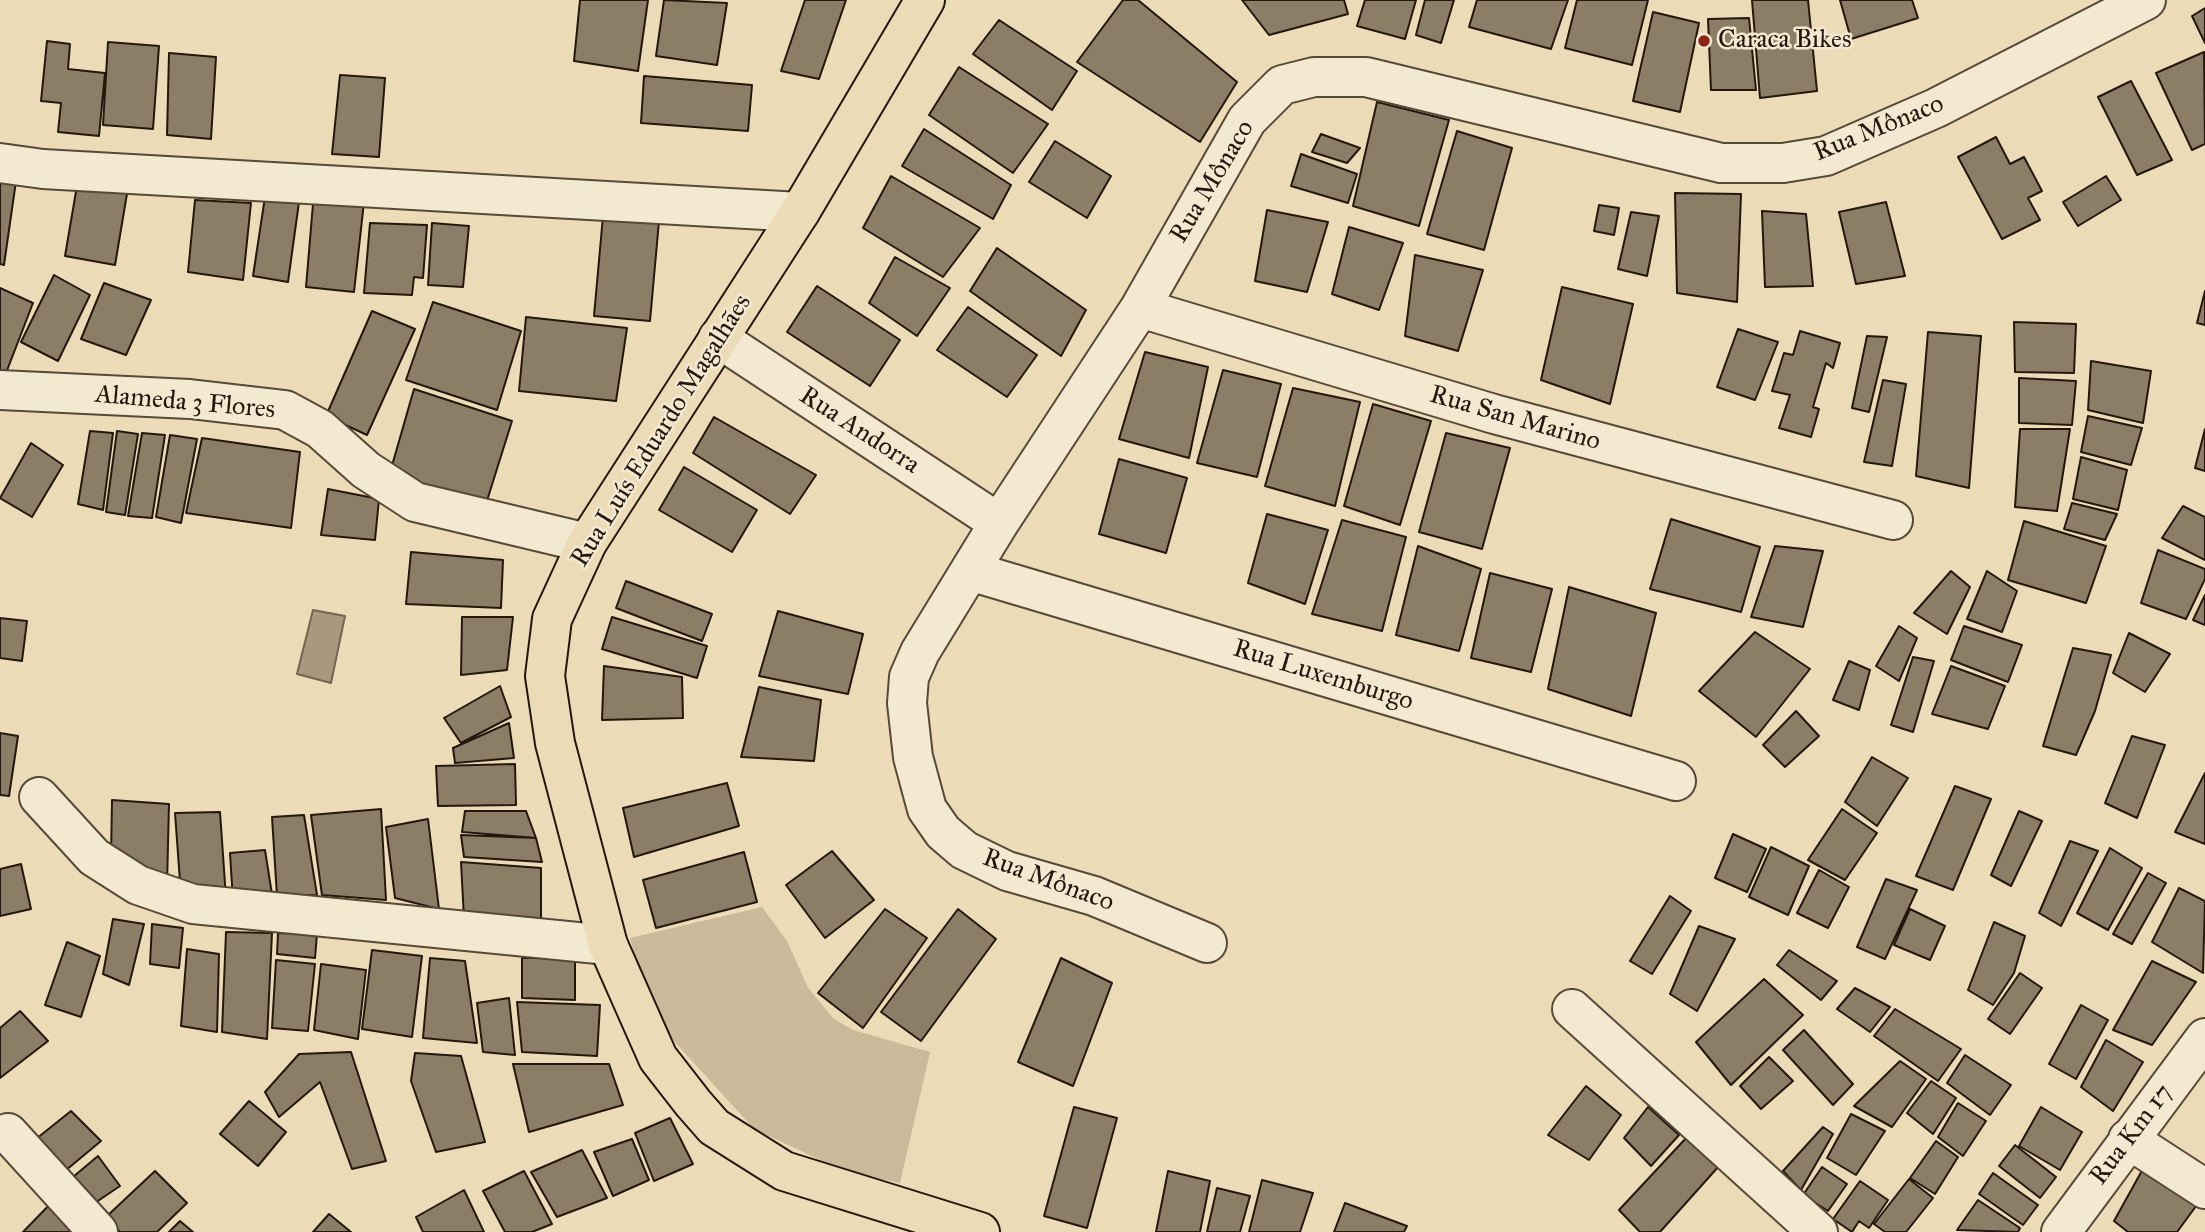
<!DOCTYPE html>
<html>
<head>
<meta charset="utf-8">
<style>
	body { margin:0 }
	canvas { display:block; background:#ecdbb7 }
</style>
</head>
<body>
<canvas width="2205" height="1232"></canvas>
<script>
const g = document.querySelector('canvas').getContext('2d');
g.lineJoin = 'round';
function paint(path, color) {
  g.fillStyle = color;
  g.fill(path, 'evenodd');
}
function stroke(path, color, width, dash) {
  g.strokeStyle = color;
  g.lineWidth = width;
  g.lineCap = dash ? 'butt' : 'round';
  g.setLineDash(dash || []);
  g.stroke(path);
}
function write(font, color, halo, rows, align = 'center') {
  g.font = font + ' "IM FELL Great Primer",serif';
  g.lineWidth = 5;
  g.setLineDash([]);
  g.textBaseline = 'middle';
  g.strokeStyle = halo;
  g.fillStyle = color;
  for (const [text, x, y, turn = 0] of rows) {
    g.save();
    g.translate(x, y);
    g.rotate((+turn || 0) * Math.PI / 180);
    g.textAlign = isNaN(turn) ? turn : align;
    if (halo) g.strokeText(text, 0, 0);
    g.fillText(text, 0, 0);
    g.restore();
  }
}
const green = new Path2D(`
	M 762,907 L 787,941 L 808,988 L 834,1019 L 853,1030 L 930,1052 L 900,1183 L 848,1173 L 754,1129 L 663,1029 L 641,978 L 630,938 Z`);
const water = new Path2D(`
	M 313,610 L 345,616 L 331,683 L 297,674 Z`);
const building = new Path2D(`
	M 580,0 L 648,0 L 638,71 L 574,61 Z
	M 664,0 L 727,3 L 717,65 L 656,56 Z
	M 805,0 L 846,0 L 819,79 L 781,71 Z
	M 1123,0 L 1138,0 L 1237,82 L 1200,142 L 1077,62 Z
	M 1242,0 L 1344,0 L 1348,14 L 1269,35 Z
	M 1365,0 L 1416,0 L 1405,39 L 1357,26 Z
	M 1425,0 L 1454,0 L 1441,43 L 1416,35 Z
	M 1477,0 L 1568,0 L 1551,49 L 1469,27 Z
	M 1577,0 L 1648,0 L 1632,65 L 1565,48 Z
	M 1752,0 L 1808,0 L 1817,91 L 1760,98 Z
	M 1840,0 L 1912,0 L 1918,18 L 1851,39 Z
	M 2205,8 L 2205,43 L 2192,16 Z
	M 1653,12 L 1699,23 L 1680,112 L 1633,101 Z
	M 1749,18 L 1756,90 L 1711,90 L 1708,19 Z
	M 999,20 L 1077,71 L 1052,110 L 973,54 Z
	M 47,41 L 70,44 L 68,69 L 105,73 L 99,136 L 58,132 L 61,103 L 41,101 Z
	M 108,42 L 159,46 L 153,129 L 103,125 Z
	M 2204,52 L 2205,144 L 2192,150 L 2156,73 Z
	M 169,53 L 216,57 L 211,139 L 167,135 Z
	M 959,67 L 1048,124 L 1013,173 L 929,115 Z
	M 340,75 L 385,78 L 379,157 L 332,154 Z
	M 644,76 L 752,85 L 748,131 L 641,123 Z
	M 2131,81 L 2172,160 L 2137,175 L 2098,97 Z
	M 1377,102 L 1449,120 L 1419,226 L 1353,206 Z
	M 924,129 L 1011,185 L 993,219 L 902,166 Z
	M 1457,131 L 1512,148 L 1484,250 L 1427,234 Z
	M 1321,134 L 1360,148 L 1347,163 L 1312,152 Z
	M 1996,137 L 2010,164 L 2024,157 L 2042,191 L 2028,198 L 2040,220 L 2002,239 L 1958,157 Z
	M 1055,141 L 1111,176 L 1087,218 L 1029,182 Z
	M 1301,154 L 1357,174 L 1348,203 L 1291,186 Z
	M 0,171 L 17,174 L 4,265 L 0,264 Z
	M 79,174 L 129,182 L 115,265 L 65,256 Z
	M 891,176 L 980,228 L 943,277 L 863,228 Z
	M 2106,176 L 2121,200 L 2078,226 L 2063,202 Z
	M 314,192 L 365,193 L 354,292 L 306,287 Z
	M 1675,193 L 1741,194 L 1737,302 L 1677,293 Z
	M 265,197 L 299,202 L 288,282 L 253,276 Z
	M 195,200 L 251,203 L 243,280 L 188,272 Z
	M 1886,202 L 1905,276 L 1856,284 L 1839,212 Z
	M 1599,205 L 1619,208 L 1614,235 L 1594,231 Z
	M 1267,210 L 1328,222 L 1307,292 L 1255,281 Z
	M 1762,211 L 1806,214 L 1813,286 L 1765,287 Z
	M 1631,212 L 1659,216 L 1647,276 L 1618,269 Z
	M 603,216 L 659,221 L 650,321 L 594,316 Z
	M 370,223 L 427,225 L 423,278 L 414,277 L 412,295 L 364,293 Z
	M 432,223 L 469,226 L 463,287 L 428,285 Z
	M 1349,227 L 1403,243 L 1379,310 L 1332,294 Z
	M 997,248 L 1086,310 L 1061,356 L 970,291 Z
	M 1415,255 L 1483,270 L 1458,351 L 1405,336 Z
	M 895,257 L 950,288 L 917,336 L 869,303 Z
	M 54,275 L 90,295 L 58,361 L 21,342 Z
	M 104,283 L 151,300 L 126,355 L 81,339 Z
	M 817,286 L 900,340 L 870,386 L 787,332 Z
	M 1562,287 L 1633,304 L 1610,404 L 1541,380 Z
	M 0,288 L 33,303 L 6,373 L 0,371 Z
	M 2205,291 L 2205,325 L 2197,323 Z
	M 433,302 L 521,331 L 497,410 L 406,380 Z
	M 968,307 L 1037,355 L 1007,397 L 937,350 Z
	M 372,311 L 415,329 L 367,435 L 326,416 Z
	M 526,317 L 627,328 L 616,401 L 519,391 Z
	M 2014,322 L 2076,324 L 2074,373 L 2015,372 Z
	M 1738,329 L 1778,342 L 1755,400 L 1717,387 Z
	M 1800,331 L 1840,343 L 1833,368 L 1826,363 L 1813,407 L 1819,409 L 1811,437 L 1779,428 L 1790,395 L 1772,391 L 1784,353 L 1793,355 Z
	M 1928,332 L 1981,336 L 1969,488 L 1916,476 Z
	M 1867,336 L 1887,337 L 1869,412 L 1852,408 Z
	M 1145,352 L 1208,367 L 1189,458 L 1119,439 Z
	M 2091,361 L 2151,371 L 2143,423 L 2088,410 Z
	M 1223,370 L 1281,384 L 1257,477 L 1197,463 Z
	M 2019,378 L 2076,381 L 2072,425 L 2019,423 Z
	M 1883,380 L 1906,384 L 1892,466 L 1864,462 Z
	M 1293,388 L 1360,402 L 1335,506 L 1265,486 Z
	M 414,389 L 512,421 L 485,507 L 389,476 Z
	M 1373,404 L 1431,421 L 1400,525 L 1344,506 Z
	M 2088,416 L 2142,428 L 2131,465 L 2081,452 Z
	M 714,417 L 816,475 L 790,514 L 693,453 Z
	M 2020,429 L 2070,429 L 2057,511 L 2015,507 Z
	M 2205,429 L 2205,471 L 2195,468 Z
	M 90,431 L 113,433 L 103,510 L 78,504 Z
	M 117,431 L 138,434 L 125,515 L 106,512 Z
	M 142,433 L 165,435 L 152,518 L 128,516 Z
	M 1446,433 L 1510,448 L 1482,549 L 1419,532 Z
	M 170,435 L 197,439 L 181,523 L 156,517 Z
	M 202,438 L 300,452 L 291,528 L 186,513 Z
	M 31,443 L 63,465 L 32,517 L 0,498 Z
	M 2081,457 L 2127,470 L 2118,510 L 2073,499 Z
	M 1119,459 L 1187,478 L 1166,553 L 1099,534 Z
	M 684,467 L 757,510 L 732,552 L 659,510 Z
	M 328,489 L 379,499 L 375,540 L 321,535 Z
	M 2072,503 L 2117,514 L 2105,540 L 2064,529 Z
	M 2183,506 L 2205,517 L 2205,560 L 2162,538 Z
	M 1267,514 L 1328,530 L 1305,604 L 1248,583 Z
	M 1671,519 L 1760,547 L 1741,612 L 1650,589 Z
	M 1342,520 L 1406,537 L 1382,631 L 1312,614 Z
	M 2024,521 L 2106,546 L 2086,603 L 2008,580 Z
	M 1418,546 L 1481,569 L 1459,651 L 1396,635 Z
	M 1775,546 L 1823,551 L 1803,627 L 1751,617 Z
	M 2158,550 L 2205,569 L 2205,579 L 2186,619 L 2141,603 Z
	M 411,552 L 503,560 L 501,608 L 406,604 Z
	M 1951,571 L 1970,587 L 1947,634 L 1914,613 Z
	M 1987,571 L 2017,591 L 2002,632 L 1967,619 Z
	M 1490,573 L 1552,589 L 1531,672 L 1471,658 Z
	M 626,581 L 712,614 L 702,641 L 616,608 Z
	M 1569,587 L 1656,613 L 1631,716 L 1548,689 Z
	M 2205,595 L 2205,625 L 2193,620 Z
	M 778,611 L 863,634 L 848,694 L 759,676 Z
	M 462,617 L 513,617 L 507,670 L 461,675 Z
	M 612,617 L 707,646 L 697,678 L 602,649 Z
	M 0,618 L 27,621 L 22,661 L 0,658 Z
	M 1899,626 L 1917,638 L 1899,681 L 1876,666 Z
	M 1964,626 L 2022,645 L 2008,682 L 1951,660 Z
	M 1755,632 L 1810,669 L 1756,737 L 1699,691 Z
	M 2129,633 L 2170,654 L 2145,692 L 2113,673 Z
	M 2073,648 L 2111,655 L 2095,711 L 2076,755 L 2043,746 Z
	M 1913,657 L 1934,661 L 1913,732 L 1891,725 Z
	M 1849,661 L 1870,670 L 1859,710 L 1833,700 Z
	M 604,666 L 682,677 L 683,718 L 602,720 Z
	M 1951,666 L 2005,686 L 1988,729 L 1932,714 Z
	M 500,686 L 511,717 L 461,743 L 444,718 Z
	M 759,687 L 821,700 L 814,761 L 741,757 Z
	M 1796,711 L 1819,736 L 1785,767 L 1763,745 Z
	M 509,723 L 514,758 L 455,763 L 453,748 Z
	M 0,733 L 18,736 L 9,796 L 0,795 Z
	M 2132,736 L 2165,745 L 2137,818 L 2105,803 Z
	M 1872,757 L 1908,778 L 1877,826 L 1845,802 Z
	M 515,764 L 516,805 L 438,806 L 436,766 Z
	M 2205,773 L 2205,844 L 2175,832 Z
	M 727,783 L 739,826 L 634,857 L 623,808 Z
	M 1955,786 L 1991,799 L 1953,890 L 1916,876 Z
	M 112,800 L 169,804 L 167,885 L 111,856 Z
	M 381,809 L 386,900 L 322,895 L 311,815 Z
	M 1842,809 L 1877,833 L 1845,880 L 1808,860 Z
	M 465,811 L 526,811 L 536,838 L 462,832 Z
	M 2019,811 L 2042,821 L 2011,886 L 1991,875 Z
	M 220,812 L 226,898 L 181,895 L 175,813 Z
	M 304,815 L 317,895 L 277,896 L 272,817 Z
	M 428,819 L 439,909 L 395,898 L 386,827 Z
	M 1733,834 L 1766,849 L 1747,892 L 1715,878 Z
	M 461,835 L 536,838 L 542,862 L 464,857 Z
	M 2070,841 L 2098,851 L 2061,926 L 2039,913 Z
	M 1771,847 L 1809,866 L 1788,915 L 1749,897 Z
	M 2110,848 L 2142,868 L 2108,930 L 2077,913 Z
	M 265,850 L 273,901 L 233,901 L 230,853 Z
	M 832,851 L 874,900 L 825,938 L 786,885 Z
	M 744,852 L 757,902 L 656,928 L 643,880 Z
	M 461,862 L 541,868 L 541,924 L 464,919 Z
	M 21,864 L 31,909 L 0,916 L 0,869 Z
	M 1819,870 L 1849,887 L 1828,928 L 1797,913 Z
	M 2148,873 L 2166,883 L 2132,944 L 2113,934 Z
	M 1886,879 L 1917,890 L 1885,959 L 1857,947 Z
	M 2179,888 L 2205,901 L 2203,973 L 2152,942 Z
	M 1670,896 L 1691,911 L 1652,974 L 1630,961 Z
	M 885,909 L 927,938 L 863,1028 L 818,993 Z
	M 958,909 L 996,939 L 921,1041 L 881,1012 Z
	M 1910,909 L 1945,926 L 1930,960 L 1894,945 Z
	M 113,919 L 144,924 L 129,985 L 103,974 Z
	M 1994,922 L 2025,936 L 2014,973 L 1993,1005 L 1968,990 Z
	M 152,924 L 183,928 L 179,968 L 150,964 Z
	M 1699,926 L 1735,939 L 1697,1011 L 1670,994 Z
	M 226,932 L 272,933 L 267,1039 L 222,1032 Z
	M 278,933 L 317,934 L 315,958 L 277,954 Z
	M 67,942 L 100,956 L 81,1017 L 45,1005 Z
	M 187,949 L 219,954 L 217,1032 L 181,1026 Z
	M 372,950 L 422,956 L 412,1037 L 362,1029 Z
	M 1789,950 L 1837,981 L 1821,1000 L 1777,965 Z
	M 430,958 L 465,961 L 477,1043 L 423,1038 Z
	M 522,958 L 575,958 L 575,1000 L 522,998 Z
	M 1061,958 L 1112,983 L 1073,1086 L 1018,1062 Z
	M 276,960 L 315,964 L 308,1031 L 272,1028 Z
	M 2152,961 L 2196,982 L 2152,1045 L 2113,1030 Z
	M 321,964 L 366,970 L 358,1039 L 314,1030 Z
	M 2020,973 L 2042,988 L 2010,1034 L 1988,1019 Z
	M 1764,979 L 1803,1015 L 1731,1085 L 1696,1042 Z
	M 1855,988 L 1890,1007 L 1870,1032 L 1837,1009 Z
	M 509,998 L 515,1055 L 483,1052 L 477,1003 Z
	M 517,1002 L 600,1005 L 597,1056 L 522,1052 Z
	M 2081,1005 L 2108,1020 L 2076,1079 L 2049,1064 Z
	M 1895,1009 L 1961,1049 L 1938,1081 L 1874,1036 Z
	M 20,1011 L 48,1041 L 0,1078 L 0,1028 Z
	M 1804,1030 L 1853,1084 L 1833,1105 L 1783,1050 Z
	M 2106,1040 L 2143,1062 L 2113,1111 L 2081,1087 Z
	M 351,1052 L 386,1161 L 352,1169 L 320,1082 L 279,1117 L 265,1092 L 299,1054 Z
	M 415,1053 L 461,1056 L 485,1142 L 436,1152 L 411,1081 Z
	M 1965,1055 L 2011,1085 L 1990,1115 L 1947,1083 Z
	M 1769,1057 L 1793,1081 L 1761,1109 L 1740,1086 Z
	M 1900,1061 L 1926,1079 L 1892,1127 L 1854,1106 Z
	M 513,1064 L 609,1064 L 623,1105 L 529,1132 Z
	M 1931,1081 L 1956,1098 L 1933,1134 L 1907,1113 Z
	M 1586,1086 L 1621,1115 L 1589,1160 L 1548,1135 Z
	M 249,1101 L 286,1132 L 258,1166 L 220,1134 Z
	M 1958,1103 L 1986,1121 L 1963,1156 L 1938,1137 Z
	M 1074,1107 L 1117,1118 L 1087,1228 L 1044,1216 Z
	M 1648,1107 L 1679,1135 L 1651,1166 L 1624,1138 Z
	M 2041,1107 L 2082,1132 L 2060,1170 L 2019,1146 Z
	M 71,1111 L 101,1141 L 65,1171 L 36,1139 Z
	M 1851,1114 L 1885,1131 L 1856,1175 L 1827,1158 Z
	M 670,1118 L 693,1164 L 654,1181 L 635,1133 Z
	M 1823,1127 L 1833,1134 L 1801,1190 L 1783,1171 Z
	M 1688,1136 L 1719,1166 L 1660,1232 L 1640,1232 L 1619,1210 Z
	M 632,1139 L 649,1180 L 613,1196 L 594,1152 Z
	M 1936,1141 L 1958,1157 L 1935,1194 L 1910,1178 Z
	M 2015,1145 L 2056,1177 L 2040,1198 L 1999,1166 Z
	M 582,1150 L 607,1198 L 557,1217 L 531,1172 Z
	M 98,1156 L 120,1186 L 89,1207 L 67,1182 Z
	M 1822,1167 L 1847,1184 L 1828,1211 L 1803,1195 Z
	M 2144,1167 L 2199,1202 L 2177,1232 L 2128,1232 L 2114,1221 Z
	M 155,1171 L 187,1203 L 157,1232 L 120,1232 L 106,1217 Z
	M 524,1171 L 552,1224 L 532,1232 L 505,1232 L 483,1191 Z
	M 1168,1171 L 1210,1181 L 1200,1232 L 1156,1232 Z
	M 1993,1173 L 2038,1205 L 2023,1225 L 1979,1194 Z
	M 1909,1179 L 1933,1198 L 1906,1232 L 1885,1232 L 1874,1224 Z
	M 1262,1180 L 1313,1193 L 1300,1232 L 1249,1232 Z
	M 1860,1181 L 1888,1200 L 1869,1228 L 1859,1221 L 1852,1232 L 1833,1219 Z
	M 1217,1188 L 1250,1196 L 1240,1232 L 1207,1232 Z
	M 464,1190 L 484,1232 L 423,1232 L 416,1217 Z
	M 55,1199 L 78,1226 L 70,1232 L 23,1232 Z
	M 1978,1200 L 2020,1228 L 2018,1232 L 1957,1230 Z
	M 1345,1203 L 1407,1226 L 1404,1232 L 1334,1232 Z
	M 329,1214 L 351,1232 L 313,1232 Z
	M 180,1221 L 193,1232 L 169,1232 Z`);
const minor = new Path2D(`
	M 0,163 L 43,169 L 800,212
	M 1140,308 L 1494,414 L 1893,520
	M 718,338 L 999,523
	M 0,390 L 190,399 L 285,410 L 320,429 L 366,470 L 415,502 L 587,543
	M 970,571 L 1676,781
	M 39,797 L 94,857 L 138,885 L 193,904 L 608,945
	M 1207,943 L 1094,896 L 1007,871 L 964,850 L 943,832 L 927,809 L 913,757 L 907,703 L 909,677 L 920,652 L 999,523 L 1140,308 L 1247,120 L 1282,85 L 1314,77 L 1366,77 L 1721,163 L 1783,163 L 1826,156 L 1936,108 L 2146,0
	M 1572,1009 L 1818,1232
	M 8,1133 L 98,1232
	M 2128,1139 L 2205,1189
	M 2061,1232 L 2205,1038`);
const major = new Path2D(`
	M 925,0 L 800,212 L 587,543 L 552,619 L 545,676 L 555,743 L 608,945 L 658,1058 L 693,1103 L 714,1127 L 784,1171 L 980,1232`);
const markers = [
	[1704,41,7,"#8f2418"]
];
const poiNames = [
	["Caraca Bikes",1718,41]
];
const streetNames = [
	["Rua Mônaco",1879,129,-22],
	["Rua Mônaco",1213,182,-59],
	["Alameda 3 Flores",185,403,5],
	["Rua San Marino",1515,419,16],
	["Rua Luís Eduardo Magalhães",662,431,-58],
	["Rua Andorra",859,431,33],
	["Rua Luxemburgo",1323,676,17],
	["Rua Mônaco",1048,881,20],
	["Rua Km 17",2132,1135,-53]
];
paint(green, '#caba9a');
paint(water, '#a8987e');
stroke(water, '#746451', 2);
paint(building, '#8c7d66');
stroke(building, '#25170e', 2);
stroke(minor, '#574838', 42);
stroke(major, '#25170e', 42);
stroke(minor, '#f3e8d0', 38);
stroke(major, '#ecdbb7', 38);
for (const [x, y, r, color] of markers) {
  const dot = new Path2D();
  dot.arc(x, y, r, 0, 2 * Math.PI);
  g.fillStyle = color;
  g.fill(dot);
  stroke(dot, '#f3e8d0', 2.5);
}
write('26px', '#25170e', '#f3e8d0', poiNames, 'left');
write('26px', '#25170e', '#f3e8d0', streetNames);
</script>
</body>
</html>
